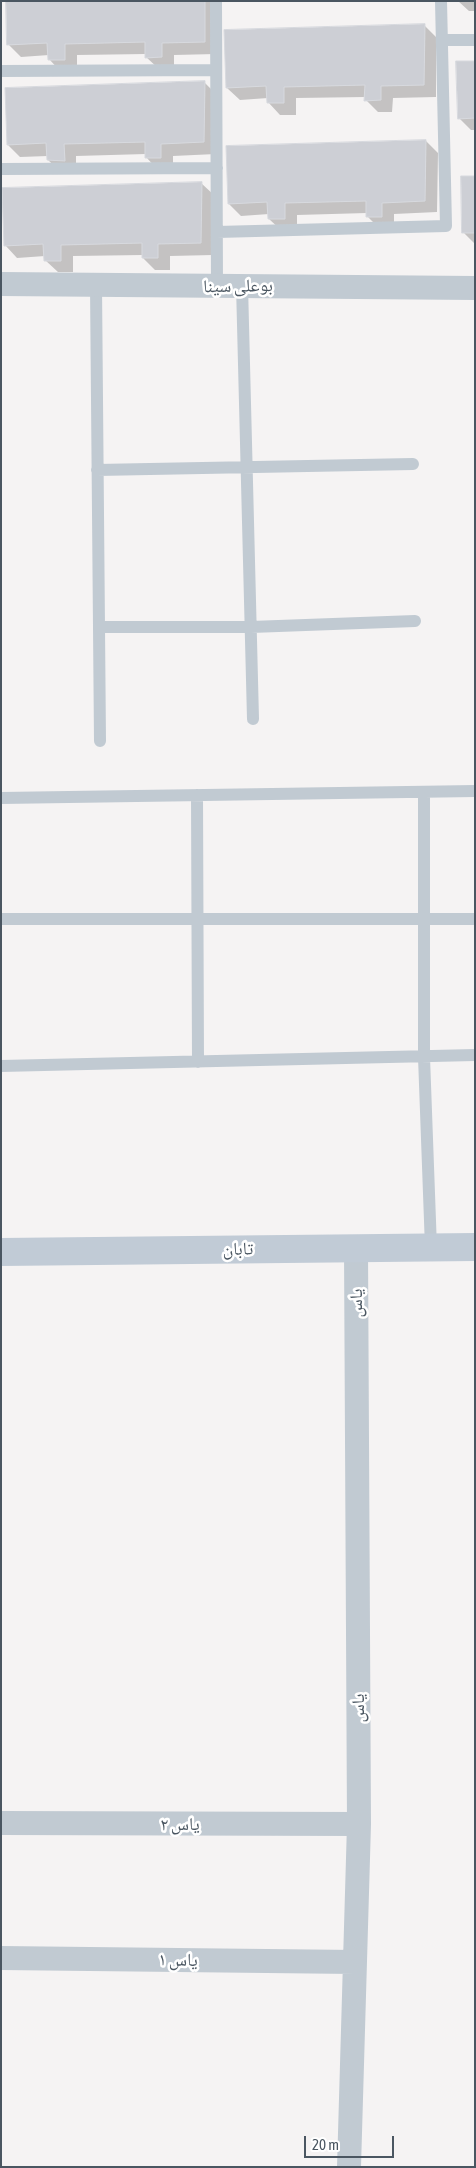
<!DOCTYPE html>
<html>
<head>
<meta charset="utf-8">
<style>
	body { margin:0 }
	#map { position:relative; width:476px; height:2168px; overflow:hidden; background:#f5f3f3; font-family:"Asap Condensed",sans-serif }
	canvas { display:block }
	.frame { position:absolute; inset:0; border:2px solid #4a5661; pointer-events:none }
	.scale { position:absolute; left:304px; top:2136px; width:90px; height:22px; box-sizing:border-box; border:2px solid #4a5661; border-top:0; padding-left:6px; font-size:15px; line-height:18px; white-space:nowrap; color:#4a5661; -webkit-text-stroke:4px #fff; paint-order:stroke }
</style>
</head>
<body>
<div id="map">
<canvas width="476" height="2168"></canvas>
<div class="frame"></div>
<div class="scale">20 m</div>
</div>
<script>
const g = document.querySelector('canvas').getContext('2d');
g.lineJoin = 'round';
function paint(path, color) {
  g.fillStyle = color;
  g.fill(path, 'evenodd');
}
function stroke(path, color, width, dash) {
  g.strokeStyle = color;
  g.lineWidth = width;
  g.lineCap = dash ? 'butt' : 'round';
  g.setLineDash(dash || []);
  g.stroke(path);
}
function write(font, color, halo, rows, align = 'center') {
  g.font = font + ' "Asap Condensed","Noto Naskh Arabic",sans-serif';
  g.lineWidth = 5;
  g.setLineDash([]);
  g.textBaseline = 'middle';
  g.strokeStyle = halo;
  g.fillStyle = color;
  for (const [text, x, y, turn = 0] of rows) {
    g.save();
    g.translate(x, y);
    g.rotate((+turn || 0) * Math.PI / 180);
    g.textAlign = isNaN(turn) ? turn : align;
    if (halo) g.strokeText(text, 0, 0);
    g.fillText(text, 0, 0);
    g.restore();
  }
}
const shadow = new Path2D(`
	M 7,1 L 217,1 L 216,54 L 174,55 L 174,69 L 159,69 L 146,57 L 146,54 L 77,55 L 77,72 L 61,72 L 49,59 L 49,55 L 21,57 L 8,44 Z
	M 458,1 L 475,1 L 475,11 L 469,11 Z
	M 424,25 L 436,37 L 436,97 L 393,98 L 392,112 L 378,112 L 366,100 L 366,97 L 296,98 L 296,115 L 280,115 L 268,102 L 268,98 L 240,100 L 227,88 Z
	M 475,62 L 475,130 L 471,130 L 459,118 Z
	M 204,82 L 217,95 L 216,154 L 173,156 L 173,170 L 158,170 L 146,157 L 146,154 L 76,156 L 76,172 L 61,172 L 48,160 L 48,156 L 20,157 L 8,145 Z
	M 426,141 L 438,153 L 437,212 L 394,214 L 394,228 L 379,228 L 367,216 L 367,213 L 297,215 L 297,231 L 282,231 L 269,219 L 269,214 L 241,216 L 229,204 Z
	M 475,177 L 475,244 L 464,233 Z
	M 201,183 L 214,195 L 213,255 L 170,256 L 170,270 L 155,270 L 143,258 L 143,255 L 73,256 L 73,272 L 58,272 L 45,260 L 45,256 L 17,258 L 5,245 Z`);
const building = new Path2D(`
	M 6,1 L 205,1 L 205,42 L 162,43 L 162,57 L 145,58 L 145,42 L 65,44 L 65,60 L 48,60 L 47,43 L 7,45 Z
	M 425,24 L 424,85 L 381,86 L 381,100 L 364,101 L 365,85 L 284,87 L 284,103 L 267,103 L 266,86 L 226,88 L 224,30 Z
	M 456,61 L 475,61 L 475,118 L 458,119 Z
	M 205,81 L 204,142 L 161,144 L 161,158 L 145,158 L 145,142 L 64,144 L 65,161 L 47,160 L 46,143 L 7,145 L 5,88 Z
	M 426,140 L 425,201 L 382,203 L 382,217 L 366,217 L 366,201 L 285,203 L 285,219 L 268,219 L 267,202 L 228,204 L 226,146 Z
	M 461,176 L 475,176 L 475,233 L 462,233 Z
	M 202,182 L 201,243 L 158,244 L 158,258 L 142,258 L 142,243 L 61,245 L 61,261 L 44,261 L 43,244 L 4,246 L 2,188 Z`);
const lane = new Path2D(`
	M 216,1 L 217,287
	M 442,40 L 475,40
	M 1,71 L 216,70
	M 1,169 L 217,168
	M 217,232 L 446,226 L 441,1
	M 96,285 L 100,741
	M 242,285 L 253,719
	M 97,470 L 413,464
	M 99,627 L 251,627 L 415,621
	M 424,792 L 424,1057 L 431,1248
	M 197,795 L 198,1062
	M 1,798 L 475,791
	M 1,919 L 475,919
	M 1,1066 L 475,1055`);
const street = new Path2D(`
	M 1,284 L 475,288
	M 1,1823 L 359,1824
	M 1,1958 L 355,1962
	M 349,2167 L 359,1824 L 356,1248`);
const secondary = new Path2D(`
	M 1,1252 L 475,1247`);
const streetNames = [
	["بوعلی سینا",238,286,-1],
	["تابان",238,1249,-1],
	["یاس",356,1303,-90],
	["یاس",358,1708,-90],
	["یاس ۲",180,1824],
	["یاس ۱",178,1960,1]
];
paint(shadow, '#0003');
paint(building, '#cdcfd5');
stroke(building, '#d7d9de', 1);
stroke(lane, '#c1cad2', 12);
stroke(street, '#c1cad2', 24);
stroke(secondary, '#c1cbd6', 28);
write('18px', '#4a5661', '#fff', streetNames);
</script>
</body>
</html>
